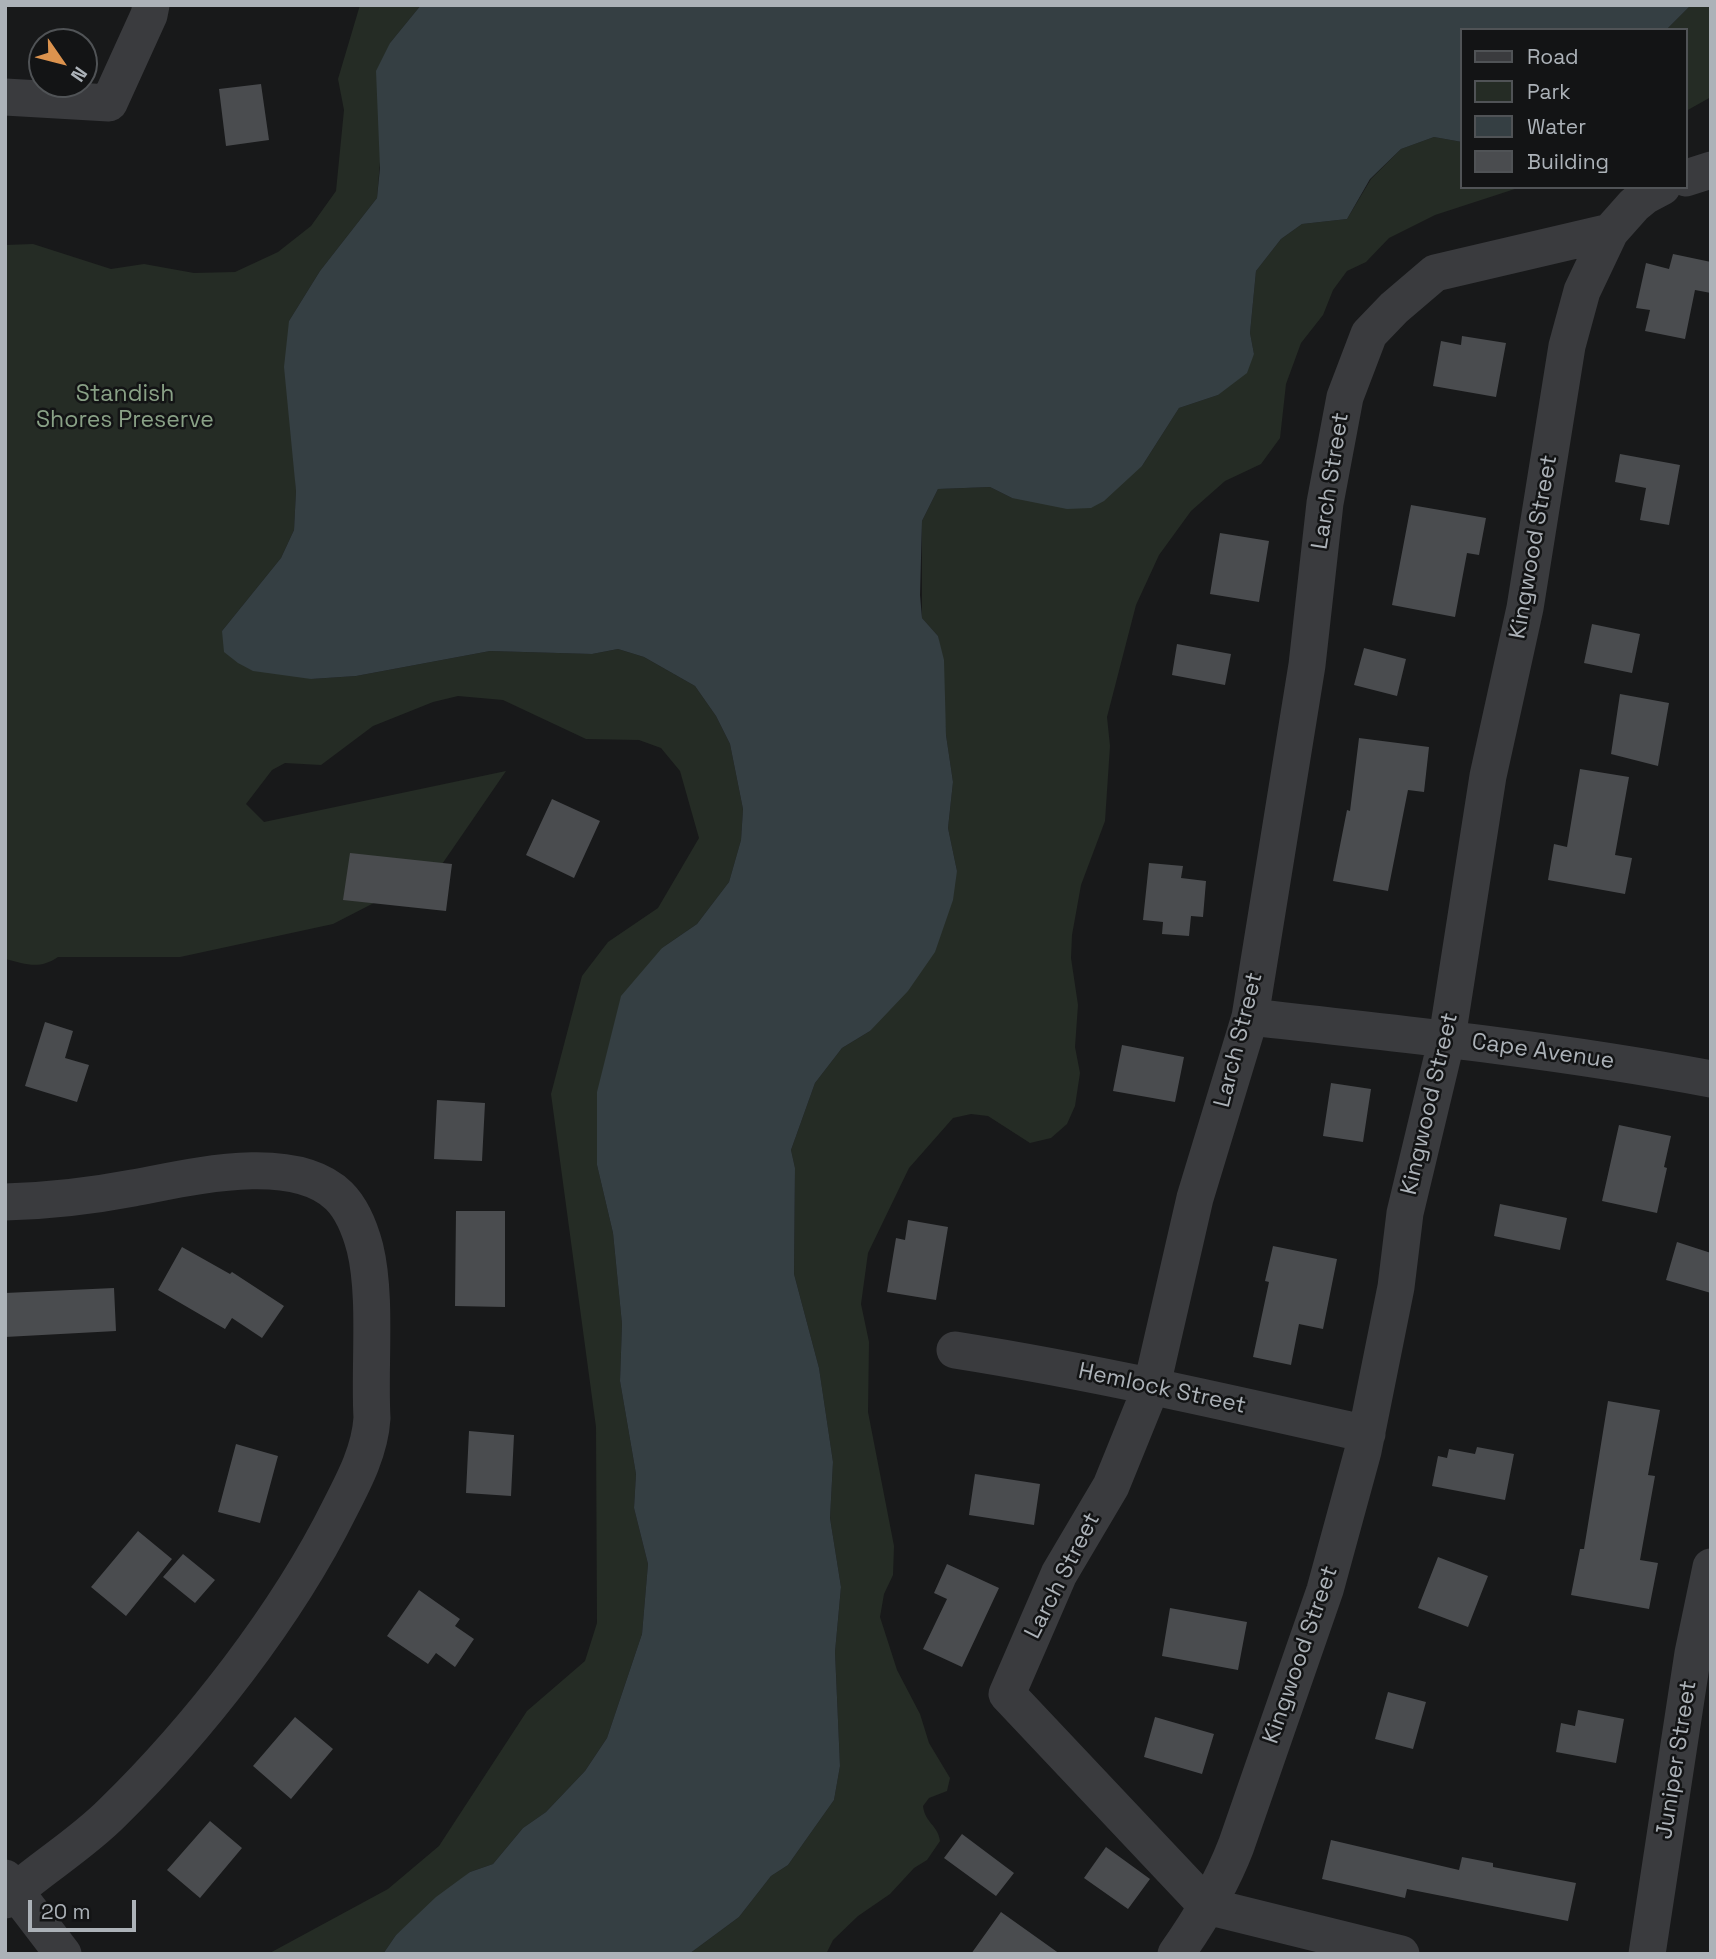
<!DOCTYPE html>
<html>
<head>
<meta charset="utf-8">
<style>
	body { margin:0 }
	#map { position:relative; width:1716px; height:1959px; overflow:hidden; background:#18191a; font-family:"Space Grotesk",sans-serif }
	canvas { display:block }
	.frame { position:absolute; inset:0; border:7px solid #acb2b8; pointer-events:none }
	.legend { position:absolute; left:1460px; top:28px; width:228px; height:161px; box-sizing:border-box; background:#131415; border:2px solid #505356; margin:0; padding:9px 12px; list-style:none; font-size:21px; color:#acb2b8 }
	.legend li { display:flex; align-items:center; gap:14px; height:35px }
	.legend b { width:35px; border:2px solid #505356 }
	.north { position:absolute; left:28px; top:28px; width:70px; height:70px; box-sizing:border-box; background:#131415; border:2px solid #505356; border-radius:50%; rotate:125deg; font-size:19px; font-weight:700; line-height:28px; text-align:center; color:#acb2b8 }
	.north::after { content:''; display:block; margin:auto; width:24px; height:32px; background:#dc934e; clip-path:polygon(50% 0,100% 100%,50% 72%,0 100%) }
	.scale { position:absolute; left:28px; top:1900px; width:108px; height:32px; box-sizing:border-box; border:4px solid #acb2b8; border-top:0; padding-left:9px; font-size:21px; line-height:24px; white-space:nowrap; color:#acb2b8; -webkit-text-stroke:5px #131415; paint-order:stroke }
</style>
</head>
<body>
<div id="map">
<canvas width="1716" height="1959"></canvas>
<div class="frame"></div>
<ul class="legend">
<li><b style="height:9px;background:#3a3b3e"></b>Road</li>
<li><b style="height:19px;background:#252c25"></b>Park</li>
<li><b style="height:19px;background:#353f43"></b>Water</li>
<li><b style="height:19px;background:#4a4c4f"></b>Building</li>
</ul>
<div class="north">N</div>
<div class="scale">20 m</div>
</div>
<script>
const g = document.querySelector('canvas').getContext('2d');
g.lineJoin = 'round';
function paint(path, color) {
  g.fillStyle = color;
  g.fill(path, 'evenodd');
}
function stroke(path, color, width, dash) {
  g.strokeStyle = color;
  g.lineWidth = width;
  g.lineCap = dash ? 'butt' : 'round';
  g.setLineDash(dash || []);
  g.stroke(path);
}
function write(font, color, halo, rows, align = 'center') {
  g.font = font + ' "Space Grotesk",sans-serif';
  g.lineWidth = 5;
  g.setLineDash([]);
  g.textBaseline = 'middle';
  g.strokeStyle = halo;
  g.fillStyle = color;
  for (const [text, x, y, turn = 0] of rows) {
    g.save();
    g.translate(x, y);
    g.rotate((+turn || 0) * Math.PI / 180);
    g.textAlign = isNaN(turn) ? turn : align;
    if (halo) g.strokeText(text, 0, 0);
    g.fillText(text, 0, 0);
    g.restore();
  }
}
const green = new Path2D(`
	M 360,5 L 421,5 L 390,43 L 377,198 L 320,271 L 289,321 L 296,491 L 294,530 L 281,558 L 222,631 L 311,679 L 356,676 L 490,651 L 592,654 L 618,649 L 644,657 L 695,686 L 716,716 L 730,744 L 743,809 L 741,840 L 729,882 L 697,924 L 662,948 L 597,1165 L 613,1233 L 622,1324 L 620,1381 L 636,1474 L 634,1508 L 648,1564 L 642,1634 L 607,1738 L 585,1771 L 546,1812 L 523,1828 L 493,1864 L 470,1872 L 396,1935 L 383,1954 L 268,1954 L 388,1889 L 439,1846 L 527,1711 L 585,1661 L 597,1623 L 596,1427 L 551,1094 L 582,976 L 608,942 L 658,908 L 699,838 L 680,771 L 661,748 L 639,740 L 586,739 L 503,700 L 458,696 L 433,702 L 373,726 L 321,765 L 285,763 L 272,770 L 246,804 L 264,822 L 506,771 L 438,870 L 333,924 L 180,957 L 58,957 C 39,970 26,964 5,959 L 5,245 L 33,244 L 111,269 L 144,264 L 194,273 L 235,272 L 278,252 L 311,226 L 336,191 L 344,110 L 338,79 Z
	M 1691,5 L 1711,5 L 1711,97 L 1686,111 L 1686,30 L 1666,30 Z
	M 1434,137 L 1462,142 L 1462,187 L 1521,187 L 1435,215 L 1389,238 L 1366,262 L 1347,271 L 1333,290 L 1323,315 L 1301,343 L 1286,384 L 1280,438 L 1261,464 L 1225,481 L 1191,511 L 1159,555 L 1136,605 L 1107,717 L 1110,746 L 1105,821 L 1081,885 L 1072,935 L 1071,958 L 1078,1005 L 1075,1047 L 1080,1073 L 1075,1106 L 1067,1124 L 1051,1138 L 1030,1143 L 988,1116 L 971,1114 L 953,1118 L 909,1168 L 868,1253 L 861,1304 L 869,1342 L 868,1412 L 894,1546 L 893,1575 L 884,1594 L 880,1617 L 897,1670 L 920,1714 L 929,1743 L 950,1778 L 947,1791 L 929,1798 L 923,1806 C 925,1823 938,1825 940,1841 L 927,1860 L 914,1868 L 890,1894 L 858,1916 L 833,1940 L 826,1954 L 689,1954 L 739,1917 L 771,1876 L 788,1865 L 834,1800 L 840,1766 L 835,1652 L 841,1587 L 830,1518 L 833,1462 L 819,1368 L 794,1274 L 795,1168 L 791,1150 L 815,1083 L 842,1048 L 870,1031 L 957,871 L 948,828 L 953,782 L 946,735 L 938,636 L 922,618 L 922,521 L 938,489 L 990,487 L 1012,498 L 1142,466 L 1179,408 L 1218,395 L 1254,354 L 1250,333 L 1256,271 L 1281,239 L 1302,224 L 1347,219 L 1371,179 L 1401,149 Z`);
const water = new Path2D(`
	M 421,5 L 1691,5 L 1666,30 L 1462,30 L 1462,142 L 1434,137 L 1401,149 L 1370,179 L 1347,219 L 1302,224 L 1281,239 L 1256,271 L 1250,333 L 1254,354 L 1247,373 L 1218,395 L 1179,408 L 1142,466 L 1104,501 L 1091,508 L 1067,509 L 1012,498 L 990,487 L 938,489 L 922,521 L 920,595 L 922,618 L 938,636 L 944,660 L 946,735 L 953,782 L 948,828 L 957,871 L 953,900 L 935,952 L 908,991 L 870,1031 L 842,1048 L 815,1083 L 791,1150 L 795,1168 L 794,1274 L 819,1368 L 833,1462 L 830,1518 L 841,1587 L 835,1652 L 840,1766 L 834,1800 L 788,1865 L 771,1876 L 739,1917 L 689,1954 L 383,1954 L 396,1935 L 436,1897 L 470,1872 L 493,1864 L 523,1828 L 546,1812 L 585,1771 L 607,1738 L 642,1634 L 648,1564 L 634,1508 L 636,1474 L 620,1381 L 622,1324 L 613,1233 L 597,1165 L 597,1092 L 621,996 L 662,948 L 697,924 L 729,882 L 741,840 L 743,809 L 730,744 L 716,716 L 695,686 L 644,657 L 618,649 L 592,654 L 490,651 L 356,676 L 311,679 L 253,671 L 238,663 L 224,652 L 222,631 L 281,558 L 294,530 L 296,491 L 284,367 L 289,321 L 320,271 L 377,198 L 380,168 L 376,71 L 390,43 Z`);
const building = new Path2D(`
	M 261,84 L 269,140 L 226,146 L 219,89 Z
	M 1673,254 L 1711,262 L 1711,293 L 1695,290 L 1685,339 L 1645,331 L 1650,310 L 1636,308 L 1646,263 L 1669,269 Z
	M 1462,336 L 1506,343 L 1496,397 L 1433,386 L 1441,341 L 1461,345 Z
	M 1620,454 L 1680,465 L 1669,525 L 1640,520 L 1646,488 L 1615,482 Z
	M 1411,505 L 1486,518 L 1479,555 L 1467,553 L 1455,617 L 1392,605 Z
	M 1220,533 L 1269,541 L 1259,602 L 1210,594 Z
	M 1592,624 L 1640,634 L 1632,673 L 1584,663 Z
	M 1177,644 L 1231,654 L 1225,685 L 1172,675 Z
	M 1364,648 L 1406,659 L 1397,696 L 1354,685 Z
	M 1620,694 L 1669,703 L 1658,766 L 1611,754 Z
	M 1359,738 L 1429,747 L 1424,792 L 1408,790 L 1388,891 L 1333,881 L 1347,810 L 1350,811 Z
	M 1580,769 L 1629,777 L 1615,855 L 1632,858 L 1625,894 L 1548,880 L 1554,844 L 1567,847 Z
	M 552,799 L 600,821 L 574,878 L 526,855 Z
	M 350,853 L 452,864 L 446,911 L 343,900 Z
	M 1149,863 L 1183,866 L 1181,878 L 1206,881 L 1203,917 L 1191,916 L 1189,936 L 1162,934 L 1163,922 L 1143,920 Z
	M 45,1022 L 73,1031 L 65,1058 L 89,1065 L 77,1102 L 25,1086 Z
	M 1122,1045 L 1184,1057 L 1175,1102 L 1113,1091 Z
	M 1331,1083 L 1371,1089 L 1363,1142 L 1323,1136 Z
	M 437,1100 L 485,1103 L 482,1161 L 434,1159 Z
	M 1619,1125 L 1671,1136 L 1664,1167 L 1667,1168 L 1657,1213 L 1602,1201 Z
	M 1500,1204 L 1567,1218 L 1560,1250 L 1494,1236 Z
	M 456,1211 L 505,1211 L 505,1307 L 455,1306 Z
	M 908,1220 L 948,1227 L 936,1300 L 887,1292 L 896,1238 L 905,1240 Z
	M 1677,1242 L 1711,1253 L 1711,1293 L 1666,1280 Z
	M 1273,1246 L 1337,1259 L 1323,1329 L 1299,1324 L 1291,1365 L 1253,1357 L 1269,1282 L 1265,1281 Z
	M 182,1247 L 230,1274 L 232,1272 L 284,1306 L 262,1338 L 232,1318 L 225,1329 L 158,1290 Z
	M 114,1288 L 116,1331 L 5,1337 L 5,1293 Z
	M 1608,1401 L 1660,1410 L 1648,1475 L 1655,1476 L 1640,1560 L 1658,1563 L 1649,1609 L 1571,1595 L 1580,1549 L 1584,1549 Z
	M 469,1431 L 514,1435 L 511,1496 L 466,1493 Z
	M 236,1444 L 278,1456 L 260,1523 L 218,1512 Z
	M 1477,1447 L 1514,1454 L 1505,1500 L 1432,1486 L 1438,1456 L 1447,1458 L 1449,1449 L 1475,1454 Z
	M 975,1474 L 1040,1484 L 1034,1525 L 969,1515 Z
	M 138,1531 L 172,1559 L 126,1616 L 91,1587 Z
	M 183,1554 L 215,1580 L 195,1603 L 163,1577 Z
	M 1438,1557 L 1488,1576 L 1468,1627 L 1418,1608 Z
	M 947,1564 L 999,1588 L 962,1667 L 923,1649 L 947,1599 L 934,1593 Z
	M 419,1590 L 460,1619 L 455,1626 L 474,1639 L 455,1667 L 436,1653 L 428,1664 L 387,1636 Z
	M 1170,1608 L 1247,1622 L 1238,1670 L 1162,1656 Z
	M 1388,1692 L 1426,1702 L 1413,1749 L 1375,1739 Z
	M 1578,1710 L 1624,1719 L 1616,1763 L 1556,1752 L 1561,1723 L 1575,1726 Z
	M 295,1717 L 333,1749 L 291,1799 L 253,1766 Z
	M 1155,1717 L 1214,1734 L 1202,1774 L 1144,1757 Z
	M 210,1821 L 242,1848 L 200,1898 L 167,1870 Z
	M 962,1834 L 1014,1873 L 996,1896 L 944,1858 Z
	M 1331,1840 L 1459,1870 L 1462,1857 L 1493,1863 L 1493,1867 L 1576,1883 L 1568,1921 L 1407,1889 L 1405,1898 L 1322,1879 Z
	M 1106,1847 L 1150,1879 L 1128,1909 L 1084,1878 Z
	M 1001,1912 L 1060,1954 L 971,1954 Z`);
const minor = new Path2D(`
	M 5,97 L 109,103 L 149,15 L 151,5
	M 1686,178 L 1711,170
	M 1250,1017 C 1404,1034 1558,1050 1711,1079
	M 5,1202 C 47,1201 91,1196 133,1188 C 188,1178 293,1151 339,1196 C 353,1210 360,1229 365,1248 C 377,1297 369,1367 372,1418 C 370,1450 355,1479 340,1508 C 287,1615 198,1729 112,1813 C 79,1846 39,1869 5,1900
	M 955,1350 C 1094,1372 1230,1403 1367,1434
	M 5,1878 L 63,1954
	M 1176,1954 C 1200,1920 1221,1885 1236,1846 L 1325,1590 L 1363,1451 L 1396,1287 L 1405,1213 L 1447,1038 L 1488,776 L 1525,608 L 1567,346 L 1582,291 L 1610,232 L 1634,205 L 1645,196 L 1662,187
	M 1401,1954 L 1207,1906 L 1007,1694 L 1059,1574 L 1111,1486 L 1152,1385 L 1195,1198 L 1250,1017 L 1307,665 L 1325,503 L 1345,397 L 1369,334 L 1394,308 L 1435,273 L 1610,232
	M 1647,1954 L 1693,1653 L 1711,1567`);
const parkNames = [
	["Standish",125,395],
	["Shores Preserve",125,421]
];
const streetNames = [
	["Larch Street",1331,481,-81],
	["Kingwood Street",1534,547,-80],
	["Larch Street",1239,1040,-76],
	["Cape Avenue",1543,1052,8],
	["Kingwood Street",1430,1104,-77],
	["Hemlock Street",1162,1389,12],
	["Larch Street",1063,1576,-63],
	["Kingwood Street",1301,1655,-71],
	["Juniper Street",1677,1760,-81]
];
paint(green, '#252c25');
paint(water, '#353f43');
paint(building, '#4a4c4f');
stroke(minor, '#3a3b3e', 37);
write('23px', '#89a186', '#131415', parkNames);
write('23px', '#acb2b8', '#131415', streetNames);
</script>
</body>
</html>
